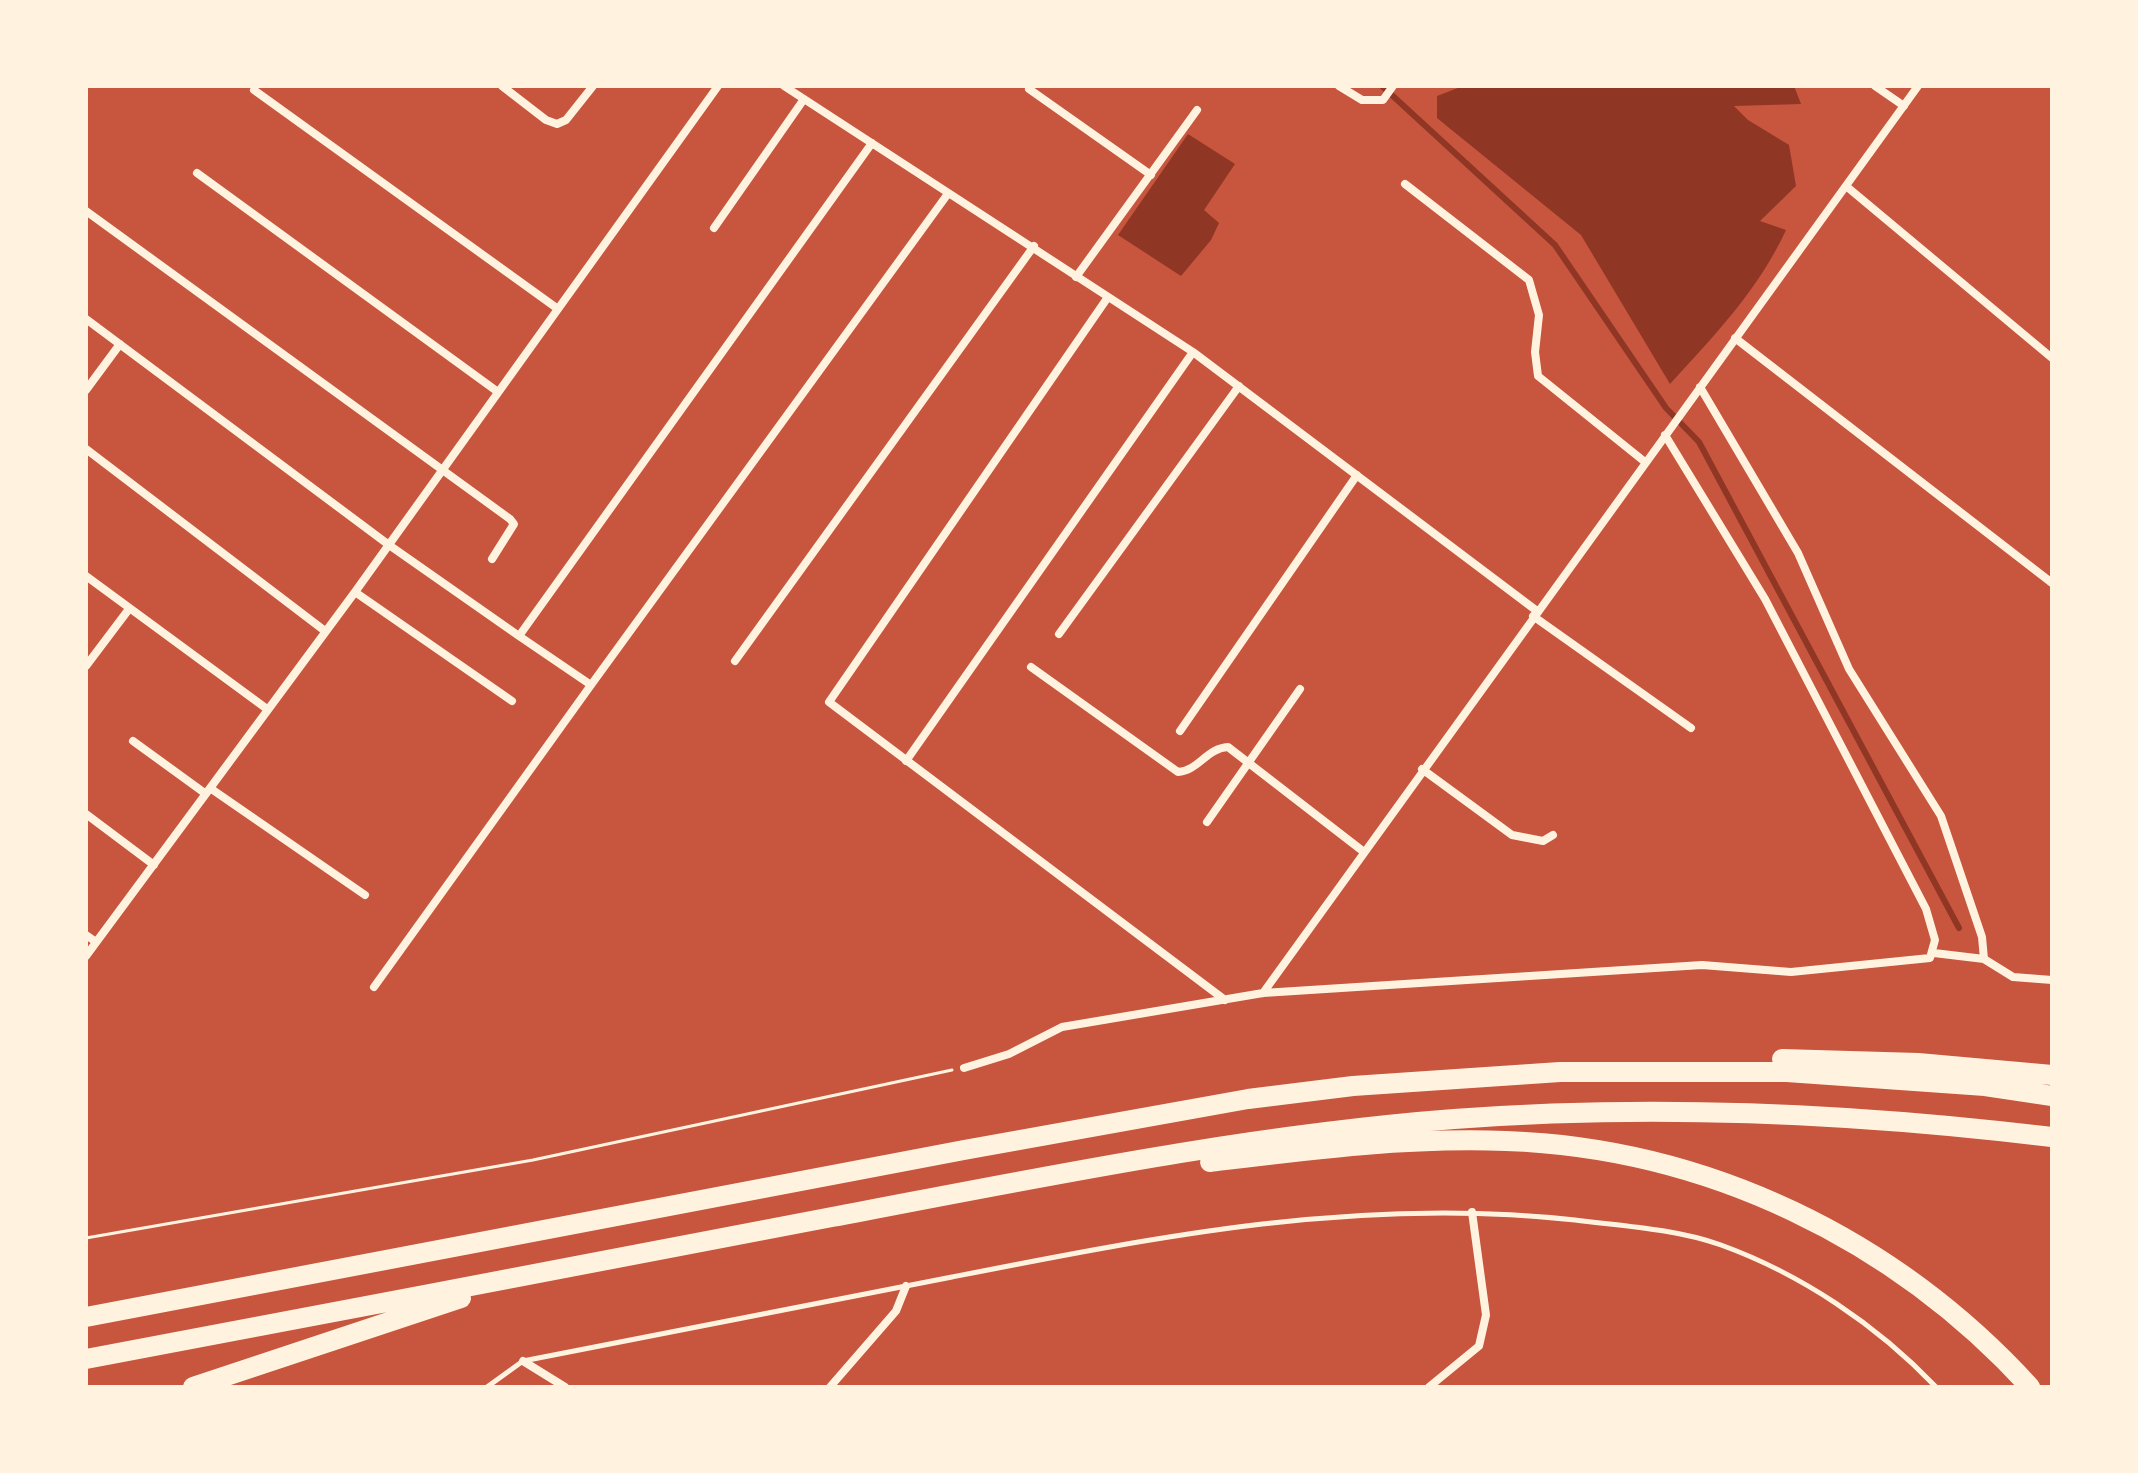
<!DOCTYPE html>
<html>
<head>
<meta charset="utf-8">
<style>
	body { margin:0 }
	#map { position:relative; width:2138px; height:1473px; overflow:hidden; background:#c8553d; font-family:Rubik,sans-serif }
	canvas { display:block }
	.frame { position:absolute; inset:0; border:88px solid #fff3e0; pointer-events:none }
</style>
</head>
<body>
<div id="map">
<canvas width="2138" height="1473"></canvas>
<div class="frame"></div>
</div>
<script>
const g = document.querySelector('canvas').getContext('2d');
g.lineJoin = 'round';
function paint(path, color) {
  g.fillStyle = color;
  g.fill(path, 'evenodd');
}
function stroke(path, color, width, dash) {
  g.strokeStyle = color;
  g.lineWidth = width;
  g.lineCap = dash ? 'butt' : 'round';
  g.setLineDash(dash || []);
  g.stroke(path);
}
const water = new Path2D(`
	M 1463,86 L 1794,86 L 1801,104 L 1734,106 L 1748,120 L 1789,145 L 1796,186 L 1760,221 L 1786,230 C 1759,289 1714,336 1670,384 L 1581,235 L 1437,118 L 1437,96 Z
	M 1188,134 L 1235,164 L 1204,210 L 1219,223 L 1211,240 L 1181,276 L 1118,235 Z`);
const stream = new Path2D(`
	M 1382,86 L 1555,245 L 1666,408 L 1699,442 L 1959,928`);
const path = new Path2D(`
	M 86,1238 L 533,1160 L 952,1070`);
const service = new Path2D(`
	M 487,1387 L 523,1361 C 666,1333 809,1305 952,1277 C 1160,1236 1362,1196 1575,1220 C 1623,1226 1676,1229 1721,1245 C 1801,1274 1877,1325 1936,1387`);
const minor = new Path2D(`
	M 502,86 L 546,120 L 557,124 L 566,120 L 593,86
	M 784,86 L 1193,352 L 1537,611
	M 1339,86 L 1362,100 L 1383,100 L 1393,86
	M 1875,86 L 1904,106
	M 1029,89 L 1151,175
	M 254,90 L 558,309
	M 197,173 L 498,392
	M 1405,184 L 1529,280 L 1539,315 L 1535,352 L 1538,376 L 1645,462
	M 1846,186 L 2052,358
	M 86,211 L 510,519 L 514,524 L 492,559
	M 714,228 L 804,99
	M 1076,277 L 1197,110
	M 1108,297 L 829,702 L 1225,1000
	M 86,319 L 389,545 L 519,636 L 872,143
	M 1735,338 L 2052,583
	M 1700,387 L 1798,553 L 1849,669 L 1941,816 L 1982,937 L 1984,959
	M 86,390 L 120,344
	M 86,449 L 325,631
	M 86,576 L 267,709
	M 355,592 L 512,701
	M 1533,616 L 1691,728
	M 1059,634 L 1239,386
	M 519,636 L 591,685 L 947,195
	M 735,661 L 1034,246
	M 86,666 L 129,609
	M 1031,667 L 1178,772 C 1198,771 1207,748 1228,747 L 1364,852
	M 1180,731 L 1357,475
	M 133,741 L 206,794
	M 906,761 L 1193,352
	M 1422,769 L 1512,835 L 1543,841 L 1553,835
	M 210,788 L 365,895
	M 86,814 L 154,865
	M 1207,822 L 1300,689
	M 86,935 L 96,942
	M 1934,953 L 1984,959 L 2013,977 L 2052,980
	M 86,956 L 355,592 L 718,86
	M 374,987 L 591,685
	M 1263,993 L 1918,86
	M 964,1068 L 1009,1054 L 1062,1027 L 1263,993 L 1702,965 L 1791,972 L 1930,958 L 1935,940 L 1926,909 L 1765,599 L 1665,435
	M 523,1361 L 565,1387
	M 830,1387 L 896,1311 L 906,1286
	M 1429,1387 L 1479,1346 L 1486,1315 L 1472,1212`);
const motorway = new Path2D(`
	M 1782,1059 L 1918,1063 L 2052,1075
	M 1210,1162 C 1308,1150 1408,1137 1506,1141 C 1707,1148 1895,1239 2030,1387
	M 86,1317 L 964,1150 L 1248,1099 L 1353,1086 L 1560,1072 L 1787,1072 L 1985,1086 L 2052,1096
	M 86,1359 C 335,1312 583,1265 832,1217 C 1038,1178 1245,1135 1454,1119 C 1652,1104 1854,1113 2052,1137
	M 193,1387 L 461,1298`);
paint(water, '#8f3625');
stroke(stream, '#8f3625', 6);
stroke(path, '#fff3e0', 3);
stroke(service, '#fff3e0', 5);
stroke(minor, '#fff3e0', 8);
stroke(motorway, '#fff3e0', 20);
</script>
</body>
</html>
